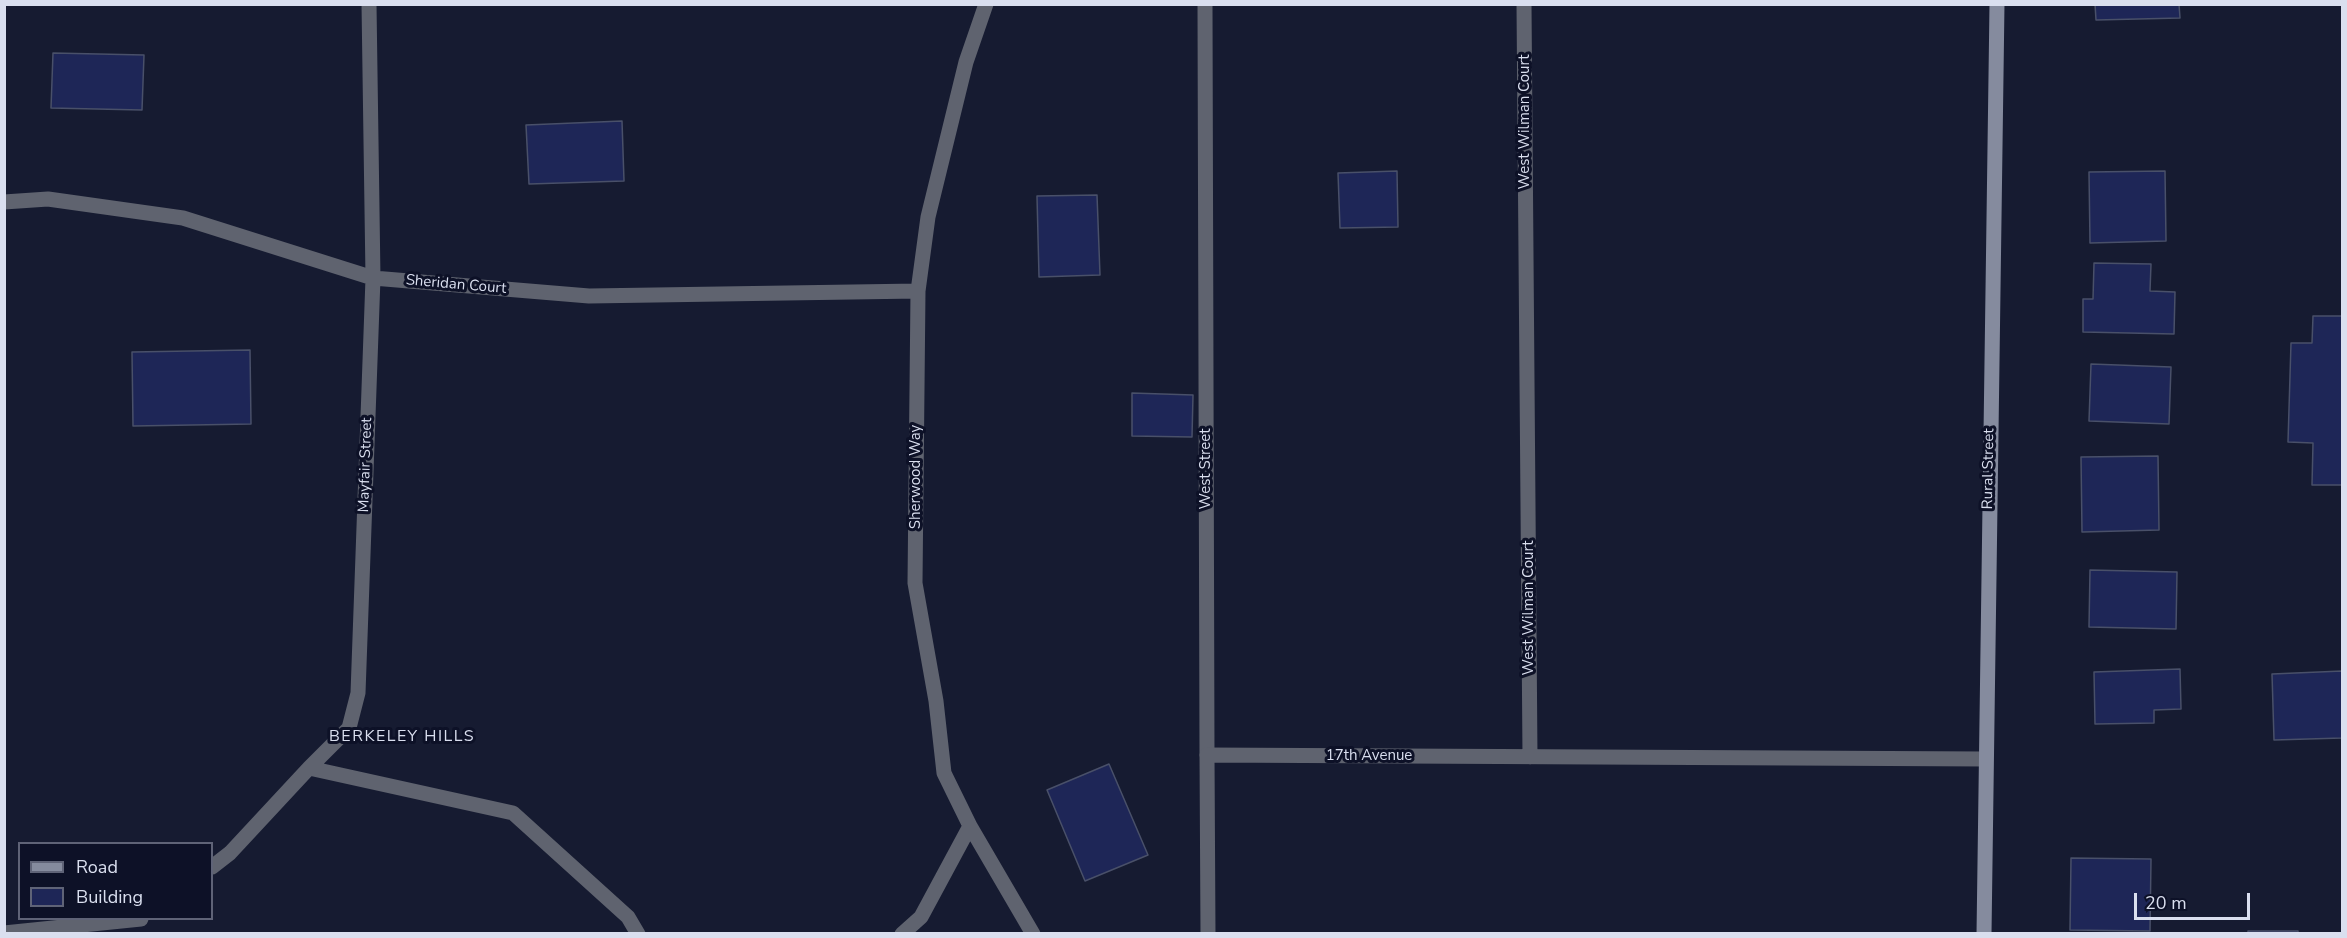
<!DOCTYPE html>
<html>
<head>
<meta charset="utf-8">
<style>
	body { margin:0 }
	#map { position:relative; width:2347px; height:938px; overflow:hidden; background:#161b31; font-family:"Nunito Sans",sans-serif }
	canvas { display:block }
	.frame { position:absolute; inset:0; border:6px solid #dadfef; pointer-events:none }
	.legend { position:absolute; left:18px; top:842px; width:195px; height:78px; box-sizing:border-box; background:#0d1127; border:2px solid #5f6377; margin:0; padding:8px 10px; list-style:none; font-size:18px; color:#dadfef }
	.legend li { display:flex; align-items:center; gap:12px; height:30px }
	.legend b { width:30px; border:2px solid #5f6377 }
	.scale { position:absolute; left:2134px; top:893px; width:116px; height:27px; box-sizing:border-box; border:3px solid #dadfef; border-top:0; padding-left:8px; font-size:18px; line-height:21px; white-space:nowrap; color:#dadfef; -webkit-text-stroke:4px #0d1127; paint-order:stroke }
</style>
</head>
<body>
<div id="map">
<canvas width="2347" height="938"></canvas>
<div class="frame"></div>
<ul class="legend">
<li><b style="height:8px;background:#858b9e"></b>Road</li>
<li><b style="height:16px;background:#1e2657"></b>Building</li>
</ul>
<div class="scale">20 m</div>
</div>
<script>
const g = document.querySelector('canvas').getContext('2d');
g.lineJoin = 'round';
function paint(path, color) {
  g.fillStyle = color;
  g.fill(path, 'evenodd');
}
function stroke(path, color, width, dash) {
  g.strokeStyle = color;
  g.lineWidth = width;
  g.lineCap = dash ? 'butt' : 'round';
  g.setLineDash(dash || []);
  g.stroke(path);
}
function write(font, color, halo, rows, align = 'center') {
  g.font = font + ' "Nunito Sans",sans-serif';
  g.lineWidth = 6;
  g.setLineDash([]);
  g.textBaseline = 'middle';
  g.strokeStyle = halo;
  g.fillStyle = color;
  for (const [text, x, y, turn = 0] of rows) {
    g.save();
    g.translate(x, y);
    g.rotate((+turn || 0) * Math.PI / 180);
    g.textAlign = isNaN(turn) ? turn : align;
    if (halo) g.strokeText(text, 0, 0);
    g.fillText(text, 0, 0);
    g.restore();
  }
}
const building = new Path2D(`
	M 2095,4 L 2179,4 L 2180,18 L 2096,20 Z
	M 53,53 L 144,55 L 142,110 L 51,108 Z
	M 622,121 L 624,181 L 529,184 L 526,125 Z
	M 1397,171 L 1398,227 L 1340,228 L 1338,173 Z
	M 2165,171 L 2166,241 L 2090,243 L 2089,172 Z
	M 1097,195 L 1100,275 L 1039,277 L 1037,196 Z
	M 2094,263 L 2151,264 L 2150,291 L 2175,292 L 2174,334 L 2083,332 L 2083,299 L 2093,299 Z
	M 2313,316 L 2342,316 L 2342,485 L 2312,485 L 2313,443 L 2288,442 L 2291,343 L 2312,343 Z
	M 250,350 L 251,424 L 133,426 L 132,352 Z
	M 2091,364 L 2171,367 L 2169,424 L 2089,421 Z
	M 1132,393 L 1193,395 L 1192,437 L 1132,436 Z
	M 2158,456 L 2159,530 L 2082,532 L 2081,457 Z
	M 2090,570 L 2177,572 L 2176,629 L 2089,627 Z
	M 2180,669 L 2181,709 L 2154,710 L 2154,723 L 2095,724 L 2094,672 Z
	M 2342,671 L 2342,738 L 2274,740 L 2272,674 Z
	M 1109,764 L 1148,855 L 1085,881 L 1047,790 Z
	M 2071,858 L 2151,859 L 2150,931 L 2070,930 Z
	M 2248,931 L 2298,931 L 2298,934 L 2248,934 Z`);
const lane = new Path2D(`
	M 1205,4 L 1207,755`);
const street = new Path2D(`
	M 986,4 L 966,62 L 928,217 L 918,291 L 915,583 L 936,701 L 944,773 L 970,826 L 1033,934
	M 1524,4 L 1530,757
	M 4,202 L 48,199 L 183,218 L 373,278 L 589,296 L 918,291
	M 309,768 L 513,813 L 628,917 L 638,934
	M 212,867 L 230,853 L 309,768 L 349,728 L 358,693 L 373,278 L 369,4
	M 4,933 L 141,919
	M 902,934 L 921,917 L 970,826
	M 1208,934 L 1207,755 L 1985,759`);
const secondary = new Path2D(`
	M 1984,934 L 1997,4`);
const streetNames = [
	["West Wilman Court",1525,122,-90],
	["Sheridan Court",456,285,5],
	["Mayfair Street",366,465,-88],
	["West Street",1206,469,-90],
	["Rural Street",1989,469,-89],
	["Sherwood Way",916,477,-90],
	["West Wilman Court",1529,608,-90],
	["17th Avenue",1369,756]
];
const neighbourhoodNames = [
	["BERKELEY HILLS",402,737]
];
paint(building, '#1e2657');
stroke(building, '#495069', 1.5);
stroke(lane, '#5f636f', 15);
stroke(street, '#5f636f', 15);
stroke(secondary, '#858b9e', 15);
write('15px', '#dadfef', '#0d1127', streetNames);
g.letterSpacing = '1.5px';
write('16px', '#dadfef', '#0d1127', neighbourhoodNames);
g.letterSpacing = '0px';
</script>
</body>
</html>
